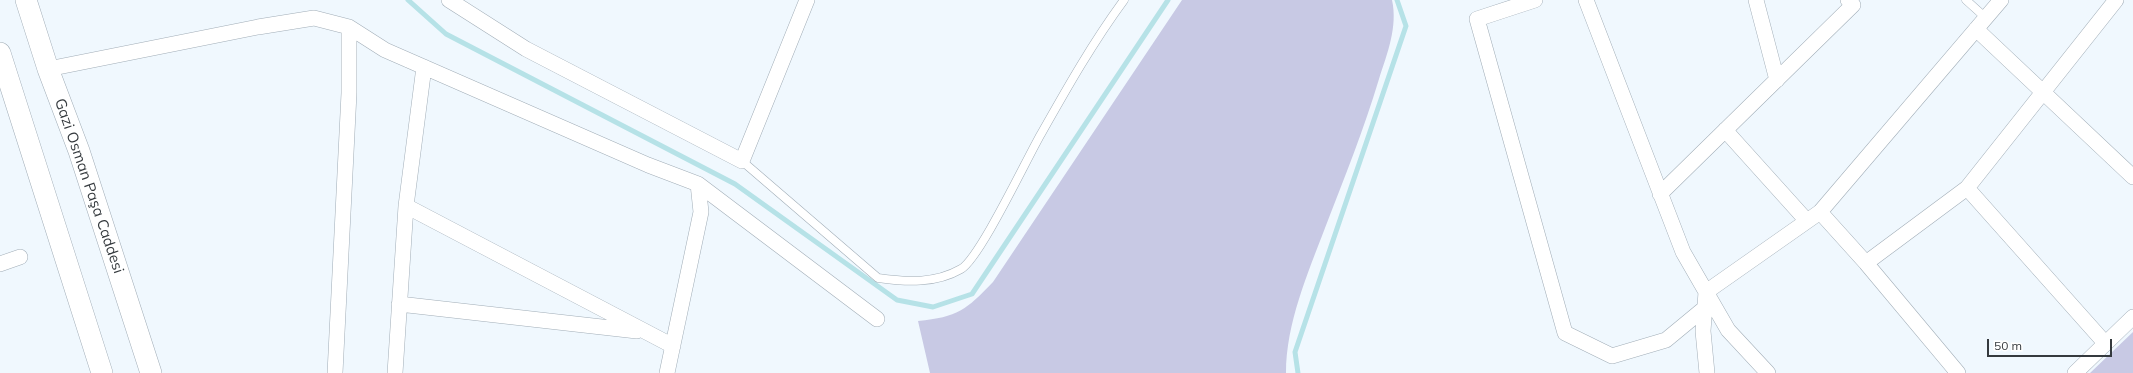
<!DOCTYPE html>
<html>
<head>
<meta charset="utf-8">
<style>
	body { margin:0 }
	#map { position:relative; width:2133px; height:373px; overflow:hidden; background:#f0f8fe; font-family:Mulish,sans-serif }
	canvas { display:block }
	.scale { position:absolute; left:1987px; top:339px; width:125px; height:18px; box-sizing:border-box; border:2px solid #353a3e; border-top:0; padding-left:5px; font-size:12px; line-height:14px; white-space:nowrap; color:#353a3e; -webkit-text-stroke:3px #fff; paint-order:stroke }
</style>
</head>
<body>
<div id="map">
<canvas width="2133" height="373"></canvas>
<div class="scale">50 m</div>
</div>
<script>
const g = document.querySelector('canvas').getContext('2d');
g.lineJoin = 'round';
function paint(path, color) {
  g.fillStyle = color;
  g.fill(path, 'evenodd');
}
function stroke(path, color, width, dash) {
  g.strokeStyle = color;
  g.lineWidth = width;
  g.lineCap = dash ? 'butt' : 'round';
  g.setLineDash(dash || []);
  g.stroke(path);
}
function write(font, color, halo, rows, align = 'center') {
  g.font = font + ' Mulish,sans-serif';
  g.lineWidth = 3.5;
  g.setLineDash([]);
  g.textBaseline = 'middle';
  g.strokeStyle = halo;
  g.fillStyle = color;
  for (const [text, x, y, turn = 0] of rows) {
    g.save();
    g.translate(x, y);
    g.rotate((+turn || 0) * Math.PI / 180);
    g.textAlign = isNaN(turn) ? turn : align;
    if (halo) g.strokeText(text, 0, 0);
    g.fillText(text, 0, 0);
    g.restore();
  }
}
const green = new Path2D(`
	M 1182,0 L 1392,0 C 1398,27 1387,54 1379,79 C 1364,129 1344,179 1325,228 C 1308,273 1286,323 1286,373 L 930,373 L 918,321 C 958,317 966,310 993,282 Z
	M 2133,332 L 2133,373 L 2090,373 Z`);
const stream = new Path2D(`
	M 408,0 L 446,34 L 735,184 L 897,300 L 933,307 L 972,294 L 1168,0
	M 1298,373 L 1295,352 L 1406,26 L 1397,0`);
const service = new Path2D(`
	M 1966,0 L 1986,18
	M 742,161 L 878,278 C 906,282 935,284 961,269 C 980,258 1027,158 1041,134 C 1067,88 1093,42 1124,0`);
const minor = new Path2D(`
	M 449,0 L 526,49 L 742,161 L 807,0
	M 1535,0 L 1477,19 L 1565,333 L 1612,356 L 1666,340 L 1712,302
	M 1586,0 L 1683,252 L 1728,330 L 1768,373
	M 1756,0 L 1777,80
	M 1976,29 L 2133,177
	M 424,67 L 406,206 L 673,346
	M 48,69 L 258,27 L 314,18 L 349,27 L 385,50 L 648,165 L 698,184 L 877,319
	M 1725,130 L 1807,221
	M 1967,188 L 2105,343
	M 1660,194 L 1853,5 L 1848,0
	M 1820,212 L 1866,263 L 1958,373
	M 1866,263 L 1967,188 L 2116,0
	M 0,264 L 20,257
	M 399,304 L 637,331
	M 335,373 L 349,93 L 349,27
	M 395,373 L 406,206
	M 667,373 L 701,212 L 698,184
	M 1707,373 L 1703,331 L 1706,292 L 1820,212 L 2001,0
	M 2075,373 L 2133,317`);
const secondary = new Path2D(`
	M 26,0 L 48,69 L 79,151 L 151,373
	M 0,53 L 102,373`);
const streetNames = [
	["Gazi Osman Paşa Caddesi",89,186,71]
];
paint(green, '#c8c9e4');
stroke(stream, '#b6e2e7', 5);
stroke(service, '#a1adb7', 9);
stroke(minor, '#a1adb7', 16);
stroke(secondary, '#a1adb7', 22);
stroke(service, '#fff', 8);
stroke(minor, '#fff', 15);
stroke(secondary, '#fff', 21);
write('15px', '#353a3e', '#fff', streetNames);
</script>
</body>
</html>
